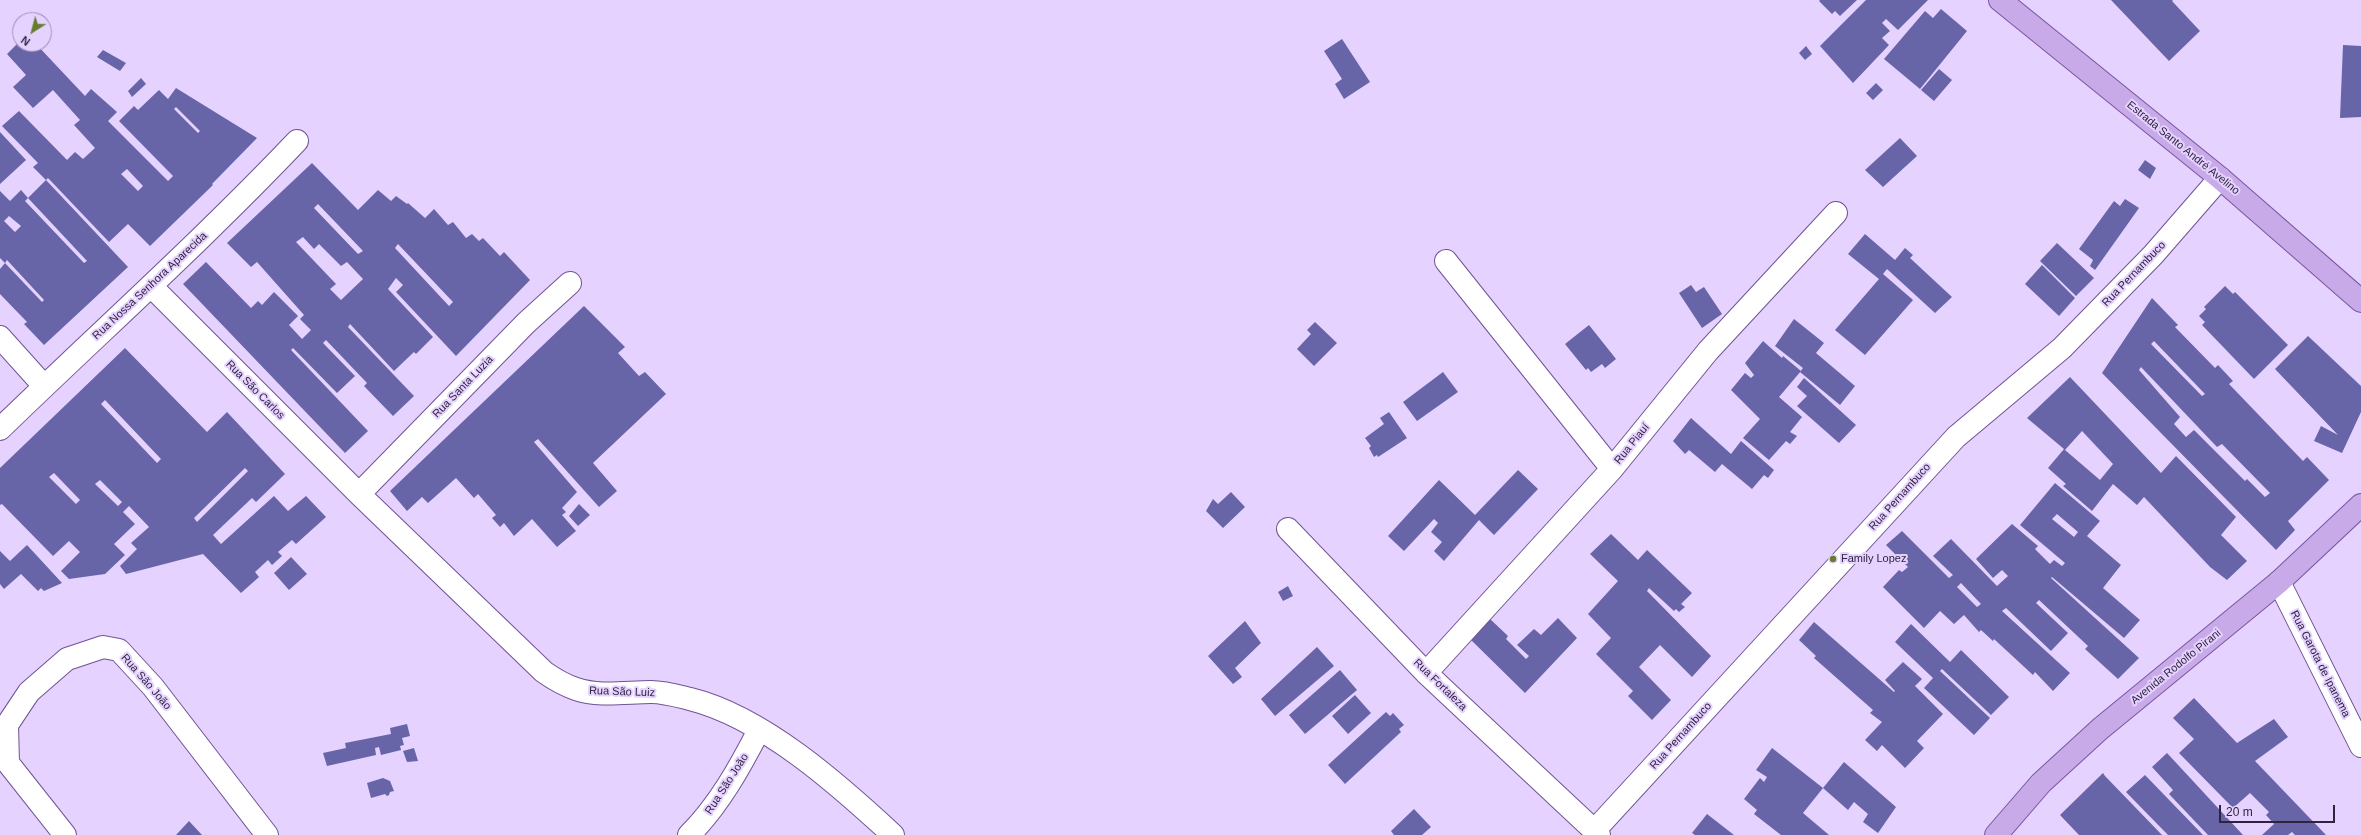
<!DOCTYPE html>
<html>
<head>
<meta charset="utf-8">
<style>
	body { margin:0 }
	#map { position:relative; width:2361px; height:835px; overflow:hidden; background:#e5d2ff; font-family:Helvetica,sans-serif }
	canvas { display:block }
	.north { position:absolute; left:12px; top:12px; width:40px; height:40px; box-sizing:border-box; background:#e5d2ff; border:1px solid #9d8cb2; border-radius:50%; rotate:216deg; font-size:11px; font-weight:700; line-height:16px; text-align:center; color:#30233f }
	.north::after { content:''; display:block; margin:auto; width:14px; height:18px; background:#667d30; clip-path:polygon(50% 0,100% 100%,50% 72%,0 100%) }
	.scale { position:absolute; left:2219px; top:805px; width:116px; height:18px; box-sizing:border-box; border:2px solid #30233f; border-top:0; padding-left:5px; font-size:12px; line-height:14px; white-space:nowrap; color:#30233f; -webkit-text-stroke:3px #e5d2ff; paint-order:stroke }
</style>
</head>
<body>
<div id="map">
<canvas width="2361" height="835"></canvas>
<div class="north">N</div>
<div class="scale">20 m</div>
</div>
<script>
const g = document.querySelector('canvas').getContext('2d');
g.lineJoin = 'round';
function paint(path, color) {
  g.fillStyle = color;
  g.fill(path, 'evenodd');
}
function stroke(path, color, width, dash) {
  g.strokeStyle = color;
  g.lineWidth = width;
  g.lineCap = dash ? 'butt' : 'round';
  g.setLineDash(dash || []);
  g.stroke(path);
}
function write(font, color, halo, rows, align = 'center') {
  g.font = font + ' Helvetica,sans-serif';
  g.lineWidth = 4;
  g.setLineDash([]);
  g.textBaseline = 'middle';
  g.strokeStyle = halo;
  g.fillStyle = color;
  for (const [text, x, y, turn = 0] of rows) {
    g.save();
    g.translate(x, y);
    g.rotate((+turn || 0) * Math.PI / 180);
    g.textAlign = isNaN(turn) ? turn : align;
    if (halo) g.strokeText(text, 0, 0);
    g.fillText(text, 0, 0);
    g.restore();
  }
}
const building = new Path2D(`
	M 1820,0 L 1857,0 L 1840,16 L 1835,11 L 1832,14 L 1819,1 Z
	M 1866,0 L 1928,0 L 1898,30 L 1886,19 L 1882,23 L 1890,31 L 1882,38 L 1889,45 L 1853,83 L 1820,46 Z
	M 2111,0 L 2173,0 L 2172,1 L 2200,31 L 2169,61 Z
	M 1941,9 L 1967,31 L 1920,89 L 1884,59 L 1925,11 L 1933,18 Z
	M 1342,39 L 1370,82 L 1344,99 L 1335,84 L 1342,79 L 1324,51 Z
	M 20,41 L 20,44 L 36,44 L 85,96 L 91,89 L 117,112 L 108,121 L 168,181 L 173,176 L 119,121 L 134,106 L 138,110 L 159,90 L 168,99 L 176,88 L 257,138 L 212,184 L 213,185 L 150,246 L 128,224 L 109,242 L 48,178 L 46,180 L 128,267 L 44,345 L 24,324 L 27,322 L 0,294 L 0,269 L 5,263 L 42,302 L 44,300 L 7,260 L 5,263 L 0,258 L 0,191 L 10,201 L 21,190 L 28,198 L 46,180 L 33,167 L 38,163 L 2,126 L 19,111 L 67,160 L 75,152 L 83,159 L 95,148 L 74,125 L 80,120 L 53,90 L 33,108 L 13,87 L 26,75 L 7,54 ZM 176,107 L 200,131 L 198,133 L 174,109 ZM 127,169 L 143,186 L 138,191 L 121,174 ZM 28,198 L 87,261 L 84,263 L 25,201 ZM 9,216 L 21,226 L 15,232 L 4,221 Z
	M 2343,45 L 2361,46 L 2361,117 L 2340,118 Z
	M 1806,46 L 1812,54 L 1805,60 L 1799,53 Z
	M 103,50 L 126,63 L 120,71 L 97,57 Z
	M 1939,69 L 1952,80 L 1934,101 L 1921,90 Z
	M 141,78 L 146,84 L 132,97 L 128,91 Z
	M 1876,83 L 1883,90 L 1873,100 L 1866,93 Z
	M 0,132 L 26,160 L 0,184 Z
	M 1900,138 L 1917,156 L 1883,187 L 1865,170 Z
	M 2145,160 L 2156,168 L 2150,179 L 2138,170 Z
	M 312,163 L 358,210 L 378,190 L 391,201 L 396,196 L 407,204 L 408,203 L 425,218 L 434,209 L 448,225 L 453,222 L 466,238 L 472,234 L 479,241 L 483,238 L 500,256 L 504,252 L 530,280 L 456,356 L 396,292 L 403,285 L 396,278 L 388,289 L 433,337 L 416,354 L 414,352 L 394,371 L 350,324 L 348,327 L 414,396 L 393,416 L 364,386 L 367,383 L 326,340 L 323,343 L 355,376 L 337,393 L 293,348 L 291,350 L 368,431 L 345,453 L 183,284 L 206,262 L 251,308 L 258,301 L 262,305 L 274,292 L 298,316 L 289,325 L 302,339 L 311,330 L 300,319 L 304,315 L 257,262 L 251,267 L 227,243 ZM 318,204 L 363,251 L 358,254 L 314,208 ZM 303,237 L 314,249 L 319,244 L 341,266 L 347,262 L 363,279 L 341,300 L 330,289 L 336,284 L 296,242 ZM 398,244 L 453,302 L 449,306 L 395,248 Z
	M 2125,199 L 2139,208 L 2095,270 L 2090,266 L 2093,260 L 2079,249 L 2114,201 L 2120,206 Z
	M 1865,234 L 1895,260 L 1905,248 L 1913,255 L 1910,258 L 1952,297 L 1935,313 L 1887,269 L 1883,274 L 1913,300 L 1865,355 L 1835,330 L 1879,279 L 1848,254 Z
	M 2057,243 L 2094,278 L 2076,296 L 2040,261 Z
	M 2042,265 L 2075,298 L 2059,316 L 2025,284 Z
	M 1691,285 L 1696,292 L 1704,287 L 1722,314 L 1702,328 L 1679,293 Z
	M 2225,286 L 2233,294 L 2235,292 L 2288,345 L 2254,379 L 2202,325 L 2205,322 L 2199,316 L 2206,309 L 2204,307 Z
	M 2152,298 L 2178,325 L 2175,327 L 2215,368 L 2218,365 L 2233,381 L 2229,384 L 2303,461 L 2307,457 L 2329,480 L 2288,521 L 2295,530 L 2276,550 L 2102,373 ZM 2154,341 L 2205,394 L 2202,396 L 2151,344 ZM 2141,367 L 2217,447 L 2222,444 L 2270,493 L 2265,497 L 2247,479 L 2245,481 L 2194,430 L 2186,437 L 2174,424 L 2180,417 L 2139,370 Z
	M 584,306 L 625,347 L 618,353 L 639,376 L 645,372 L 666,394 L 593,463 L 617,491 L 599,507 L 538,439 L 534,442 L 577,492 L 562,508 L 566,512 L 562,515 L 576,531 L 557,547 L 532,519 L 514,536 L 504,523 L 500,527 L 492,518 L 496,515 L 478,494 L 474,498 L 456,478 L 428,503 L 422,497 L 407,511 L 390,491 Z
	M 1794,319 L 1824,343 L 1816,353 L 1855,386 L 1840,405 L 1800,372 L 1803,368 L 1775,346 Z
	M 1315,322 L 1337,343 L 1314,366 L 1297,349 L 1311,334 L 1307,330 Z
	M 1589,325 L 1616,359 L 1605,368 L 1602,364 L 1591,372 L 1588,368 L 1586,370 L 1565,344 Z
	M 2308,336 L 2361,386 L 2361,412 L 2342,453 L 2314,441 L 2321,426 L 2338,435 L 2275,369 Z
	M 1763,341 L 1782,358 L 1783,356 L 1801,371 L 1779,397 L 1802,417 L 1790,432 L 1797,436 L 1790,444 L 1786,441 L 1769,460 L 1743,438 L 1760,419 L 1731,390 L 1745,373 L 1751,378 L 1754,375 L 1745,363 Z
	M 125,348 L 207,432 L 227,412 L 285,474 L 256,502 L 252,498 L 213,535 L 221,544 L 274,496 L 288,511 L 306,496 L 326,517 L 296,544 L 292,540 L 278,552 L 282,556 L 272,565 L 268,560 L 255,572 L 259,577 L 241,593 L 203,554 L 126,574 L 120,566 L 137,549 L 131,543 L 149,527 L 129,506 L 123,512 L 135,524 L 114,544 L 125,555 L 105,574 L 69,579 L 61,571 L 80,552 L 69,541 L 53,556 L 2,504 L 0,505 L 0,468 ZM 105,400 L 161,459 L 157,463 L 101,404 ZM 245,468 L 248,471 L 197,522 L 194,518 ZM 54,473 L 80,500 L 76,504 L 49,477 ZM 100,480 L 122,502 L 118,506 L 95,484 Z
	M 1443,372 L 1458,392 L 1417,421 L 1403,402 Z
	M 2070,377 L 2161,473 L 2176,456 L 2236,517 L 2221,535 L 2247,561 L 2227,580 L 2210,567 L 2144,497 L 2137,505 L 2113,484 L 2092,511 L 2063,486 L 2066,484 L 2048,468 L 2064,449 L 2027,418 ZM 2082,431 L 2113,464 L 2100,480 L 2065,450 Z
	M 1804,378 L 1856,425 L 1839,443 L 1797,406 L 1807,396 L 1797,387 Z
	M 1389,412 L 1407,438 L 1378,457 L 1377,455 L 1374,457 L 1369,448 L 1371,446 L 1365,438 L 1384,424 L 1380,418 Z
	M 1691,418 L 1731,454 L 1741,441 L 1774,470 L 1768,478 L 1764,475 L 1752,489 L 1722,464 L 1715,472 L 1689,450 L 1685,454 L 1673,441 Z
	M 1518,470 L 1538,489 L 1494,535 L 1479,520 L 1444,561 L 1434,551 L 1442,542 L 1431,532 L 1438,523 L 1434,519 L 1404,551 L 1388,536 L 1439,480 L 1475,515 Z
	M 2055,483 L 2100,521 L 2087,536 L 2121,565 L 2103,588 L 2140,620 L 2124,638 L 2052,577 L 2051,578 L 2139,658 L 2118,679 L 2085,649 L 2088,646 L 2039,600 L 2036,603 L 2068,633 L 2051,651 L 2006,608 L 2002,611 L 2070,673 L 2053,691 L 2035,672 L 2033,675 L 1994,639 L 1993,641 L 1981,630 L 1979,632 L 1964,615 L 1954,624 L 1940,611 L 1924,628 L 1883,587 L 1899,570 L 1902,572 L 1908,567 L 1886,545 L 1902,531 L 1949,578 L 1953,575 L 1933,556 L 1951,539 L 1997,586 L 2008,576 L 2002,570 L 1993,578 L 1976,559 L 2012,524 L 2038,546 L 2035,549 L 2050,564 L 2054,560 L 2062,566 L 2065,563 L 2020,525 ZM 2057,514 L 2078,532 L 2074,537 L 2052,519 ZM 1961,583 L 1981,604 L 1977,607 L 1957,587 Z
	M 1231,492 L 1245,507 L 1223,528 L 1206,511 L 1213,499 L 1218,504 Z
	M 579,504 L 590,515 L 578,526 L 569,516 Z
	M 1611,534 L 1638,560 L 1647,550 L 1692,593 L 1681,604 L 1685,607 L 1679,612 L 1676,609 L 1674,611 L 1649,588 L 1647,591 L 1711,656 L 1692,677 L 1660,645 L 1639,667 L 1671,700 L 1652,720 L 1628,696 L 1633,691 L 1596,654 L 1611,638 L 1588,614 L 1618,581 L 1590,554 Z
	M 27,545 L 62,583 L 44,591 L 41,588 L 38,591 L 21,574 L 4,589 L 0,584 L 0,551 L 10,561 Z
	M 291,557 L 307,574 L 289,590 L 274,573 Z
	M 1288,586 L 1293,596 L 1283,601 L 1278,592 Z
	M 1489,618 L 1508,636 L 1506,639 L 1526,659 L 1529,656 L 1517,645 L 1534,629 L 1541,635 L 1558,618 L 1577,638 L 1525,693 L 1469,638 Z
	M 1245,621 L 1261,643 L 1235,668 L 1242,677 L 1233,684 L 1208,656 Z
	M 1814,622 L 1894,692 L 1895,691 L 1885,680 L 1903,662 L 1922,679 L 1915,686 L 1943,714 L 1917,741 L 1924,748 L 1905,768 L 1882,745 L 1877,751 L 1865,740 L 1882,722 L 1870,713 L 1873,710 L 1814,658 L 1816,656 L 1799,640 Z
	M 1911,624 L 1950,662 L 1961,650 L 2009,697 L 1991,715 L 1942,669 L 1940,671 L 1990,718 L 1974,735 L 1924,688 L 1933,678 L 1895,642 Z
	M 1317,647 L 1334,666 L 1275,716 L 1261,699 Z
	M 1340,670 L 1357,690 L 1305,734 L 1289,715 Z
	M 1355,695 L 1371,713 L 1348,734 L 1332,716 Z
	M 2194,698 L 2237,743 L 2274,719 L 2288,737 L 2255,761 L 2326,835 L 2295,835 L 2292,832 L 2288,835 L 2262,835 L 2274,824 L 2266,815 L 2269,812 L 2250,793 L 2233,808 L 2179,753 L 2194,739 L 2173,718 Z
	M 1386,712 L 1390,716 L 1393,713 L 1404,725 L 1399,729 L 1401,732 L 1345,784 L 1328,765 Z
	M 407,724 L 410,736 L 402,738 L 404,745 L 400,746 L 401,750 L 381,755 L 379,747 L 375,748 L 376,755 L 327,766 L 323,753 L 346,748 L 345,743 L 391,734 L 390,728 Z
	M 414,748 L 418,761 L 407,762 L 403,751 Z
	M 1772,748 L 1823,788 L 1803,813 L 1829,835 L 1781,835 L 1754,814 L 1757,810 L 1744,799 L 1760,778 L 1764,782 L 1767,777 L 1756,770 Z
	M 2167,753 L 2243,835 L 2208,835 L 2169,794 L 2173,790 L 2152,767 Z
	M 1844,762 L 1896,807 L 1878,833 L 1863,822 L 1868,814 L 1854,802 L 1848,810 L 1823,788 Z
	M 2103,773 L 2105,776 L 2162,835 L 2079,835 L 2060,815 Z
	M 2145,775 L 2203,835 L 2168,835 L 2126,792 Z
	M 383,778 L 390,781 L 394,791 L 390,792 L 389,795 L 387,796 L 385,794 L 371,798 L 367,783 Z
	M 1414,809 L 1431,827 L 1422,835 L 1394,835 L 1391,831 Z
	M 1707,814 L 1734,835 L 1695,835 L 1692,833 Z
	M 189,821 L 202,835 L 176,835 Z`);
const minor = new Path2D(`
	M 1446,261 L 1612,469
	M 152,287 L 359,494 L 544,672 C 554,679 564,685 576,689 C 599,697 627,692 651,692 C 664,692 678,696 690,699 C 763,717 839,785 893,835
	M 0,337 L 44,386
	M 0,429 C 99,333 202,241 297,141
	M 359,494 L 526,323 L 570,283
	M 1288,529 L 1426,673 L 1599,835
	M 2279,582 L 2361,746
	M 1426,673 L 1612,469 L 1708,351 L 1836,213
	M 1594,831 L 1956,437 L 2062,348 L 2153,255 L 2220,178
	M 65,835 L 8,763 L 7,725 L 29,692 L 67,659 L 103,647 L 119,650 L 153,687 L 267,835
	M 689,835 C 719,805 740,767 759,730`);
const major = new Path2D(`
	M 2000,0 L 2220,178 L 2361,301
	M 1996,835 L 2041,783 L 2100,729 L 2279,582 L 2361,505`);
const markers = [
	[1833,559,4,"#667d30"]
];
const streetNames = [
	["Estrada Santo André Avelino",2183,148,39],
	["Rua Pernambuco",2134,274,-46],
	["Rua Nossa Senhora Aparecida",150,286,-43],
	["Rua Santa Luzia",463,387,-46],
	["Rua São Carlos",255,390,45],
	["Rua Piauí",1632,444,-51],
	["Rua Pernambuco",1900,497,-48],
	["Rua Garota de Ipanema",2320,664,63],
	["Avenida Rodolfo Pirani",2176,667,-39],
	["Rua São João",146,682,49],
	["Rua Fortaleza",1440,685,44],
	["Rua São Luiz",622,692,2],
	["Rua Pernambuco",1681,736,-48],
	["Rua São João",727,784,-57]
];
const poiNames = [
	["Family Lopez",1841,559]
];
paint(building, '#6764a8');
stroke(minor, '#715394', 24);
stroke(major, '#7956a2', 24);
stroke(minor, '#fff', 22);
stroke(major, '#c7aae7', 22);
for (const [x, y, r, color] of markers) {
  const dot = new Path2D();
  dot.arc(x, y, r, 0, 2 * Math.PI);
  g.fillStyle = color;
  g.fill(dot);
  stroke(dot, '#e5d2ff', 1.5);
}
write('11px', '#30233f', '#e5d2ff', streetNames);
write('11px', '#30233f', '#e5d2ff', poiNames, 'left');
</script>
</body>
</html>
